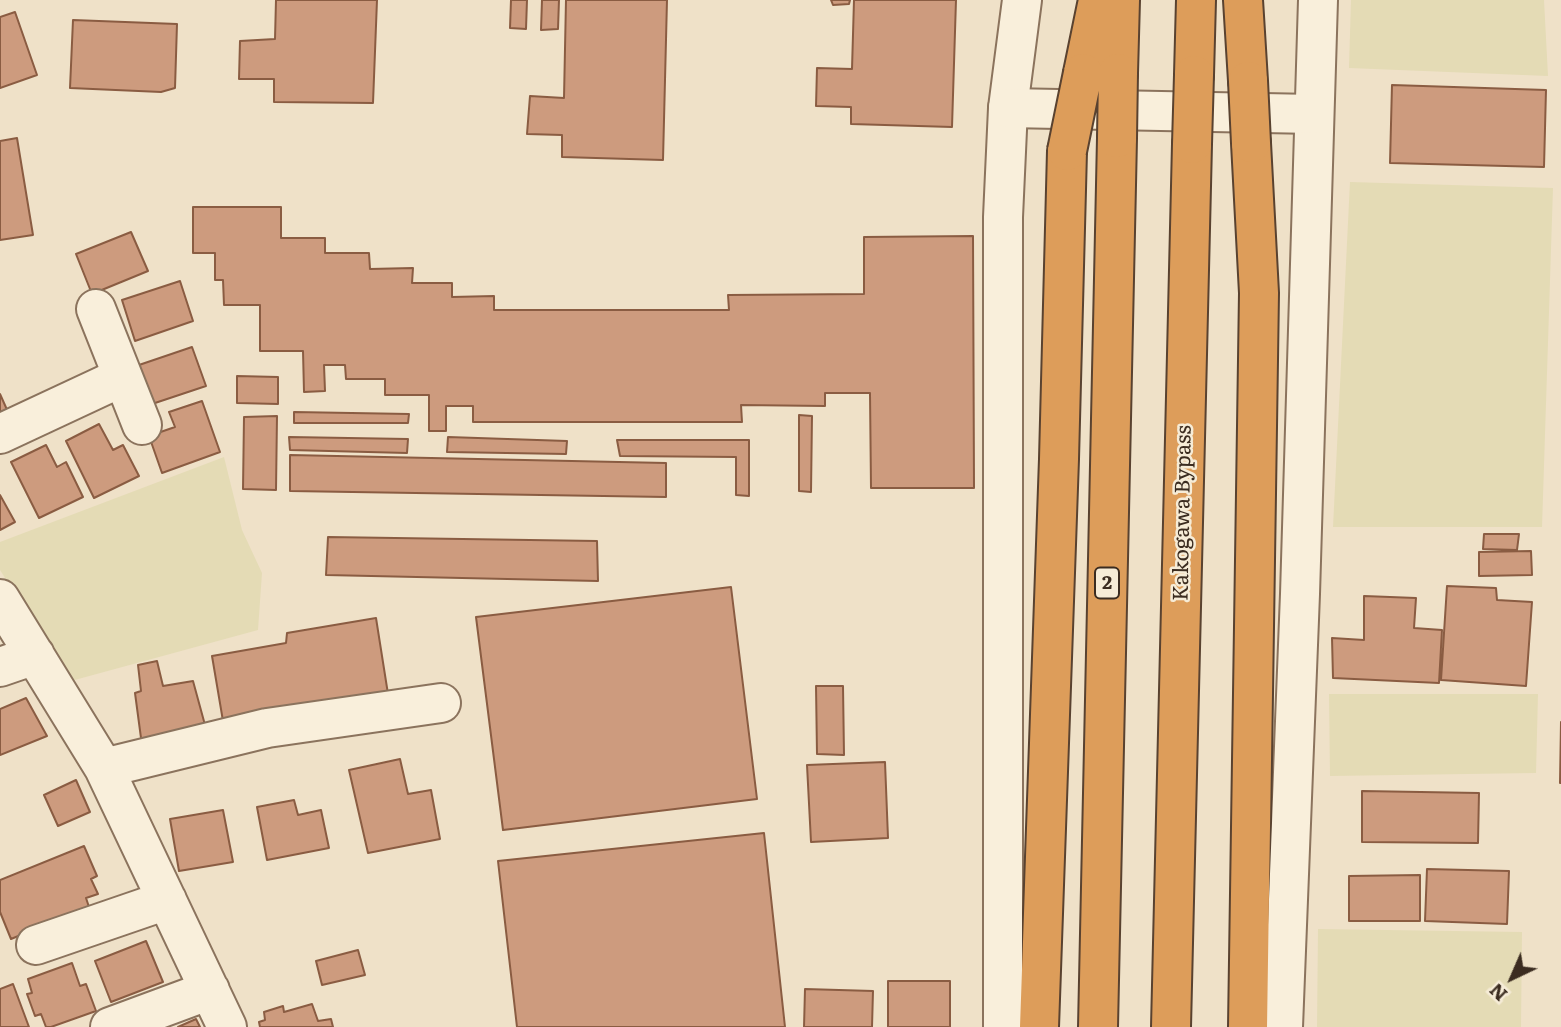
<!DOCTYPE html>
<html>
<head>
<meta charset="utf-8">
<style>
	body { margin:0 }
	#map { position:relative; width:1561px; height:1027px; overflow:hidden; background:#efe1c8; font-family:Literata,serif }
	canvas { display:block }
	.north { position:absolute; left:1477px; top:943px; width:70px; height:70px; -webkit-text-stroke:5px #f6ecd7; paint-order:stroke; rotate:224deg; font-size:19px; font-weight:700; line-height:28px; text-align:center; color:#3b2c20 }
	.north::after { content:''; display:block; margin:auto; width:24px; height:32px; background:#3b2c20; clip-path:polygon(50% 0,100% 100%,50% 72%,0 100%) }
</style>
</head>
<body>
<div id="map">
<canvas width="1561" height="1027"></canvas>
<div class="north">N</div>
</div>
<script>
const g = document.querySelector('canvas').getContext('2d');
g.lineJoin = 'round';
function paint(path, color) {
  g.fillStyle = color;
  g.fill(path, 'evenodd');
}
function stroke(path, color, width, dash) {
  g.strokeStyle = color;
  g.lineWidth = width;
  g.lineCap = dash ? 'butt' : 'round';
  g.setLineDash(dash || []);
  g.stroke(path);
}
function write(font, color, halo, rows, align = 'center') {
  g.font = font + ' Literata,serif';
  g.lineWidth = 5;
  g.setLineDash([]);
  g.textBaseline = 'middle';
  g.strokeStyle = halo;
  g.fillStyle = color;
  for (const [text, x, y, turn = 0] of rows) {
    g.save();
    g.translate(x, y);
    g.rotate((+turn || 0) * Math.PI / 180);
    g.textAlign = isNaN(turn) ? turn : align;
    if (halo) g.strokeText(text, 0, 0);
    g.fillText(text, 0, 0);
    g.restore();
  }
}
const farmland = new Path2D(`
	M 1351,0 L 1544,0 L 1548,76 L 1349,68 Z
	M 1350,182 L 1553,188 L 1542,527 L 1333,527 Z
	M 224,457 L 242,530 L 262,573 L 258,630 L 71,681 L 0,570 L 0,542 Z
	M 1329,694 L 1538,694 L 1536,773 L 1330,776 Z
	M 1318,929 L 1522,932 L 1521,1027 L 1317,1027 Z`);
const building = new Path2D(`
	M 276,0 L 377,0 L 373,103 L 274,102 L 274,79 L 239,79 L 240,41 L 275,39 Z
	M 511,0 L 527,0 L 526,29 L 510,28 Z
	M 542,0 L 559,0 L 558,29 L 541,30 Z
	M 566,0 L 667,0 L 663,160 L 562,157 L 562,135 L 527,134 L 530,96 L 564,98 Z
	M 831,0 L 850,0 L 849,4 L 833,5 Z
	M 854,0 L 956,0 L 952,127 L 851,124 L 851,107 L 816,106 L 817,68 L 852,69 Z
	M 15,12 L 37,75 L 0,88 L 0,17 Z
	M 73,20 L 177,24 L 175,88 L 161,92 L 70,88 Z
	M 1392,85 L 1546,90 L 1544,167 L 1390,163 Z
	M 17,138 L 33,235 L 0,240 L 0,141 Z
	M 193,207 L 281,207 L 281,238 L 325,238 L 325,253 L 369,253 L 370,269 L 413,268 L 412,283 L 452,283 L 452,297 L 494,296 L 494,310 L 729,310 L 728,295 L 864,294 L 864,237 L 973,236 L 974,488 L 871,488 L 870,393 L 825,393 L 825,406 L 741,405 L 742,422 L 473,422 L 473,406 L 446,406 L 446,431 L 429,431 L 429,395 L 385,395 L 385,379 L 346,379 L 345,365 L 324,365 L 325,391 L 304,392 L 303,351 L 260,351 L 260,305 L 224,305 L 223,280 L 215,280 L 215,253 L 193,253 Z
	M 131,232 L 148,271 L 92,294 L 76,254 Z
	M 180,281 L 193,321 L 135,341 L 122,300 Z
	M 192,347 L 206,386 L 149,405 L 136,366 Z
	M 237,376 L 278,377 L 278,404 L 237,403 Z
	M 0,394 L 8,412 L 0,415 Z
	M 202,401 L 220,452 L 162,473 L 149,436 L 175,427 L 169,412 Z
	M 294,412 L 409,414 L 408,423 L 294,423 Z
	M 799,415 L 812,416 L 811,492 L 799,491 Z
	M 277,416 L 276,490 L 243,489 L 244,417 Z
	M 99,424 L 113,450 L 123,445 L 139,476 L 94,498 L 66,441 Z
	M 289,437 L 408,439 L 407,453 L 290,450 Z
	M 448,437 L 567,441 L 566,454 L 447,452 Z
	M 617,440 L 749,440 L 749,496 L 736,495 L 736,457 L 620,456 Z
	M 46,445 L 57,467 L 66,462 L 83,497 L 39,518 L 11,462 Z
	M 290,455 L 666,463 L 666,497 L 290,491 Z
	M 0,495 L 15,522 L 0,530 Z
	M 1484,534 L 1519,534 L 1517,550 L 1483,549 Z
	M 328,537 L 597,541 L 598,581 L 326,575 Z
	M 1531,551 L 1532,575 L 1479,576 L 1479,552 Z
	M 1447,586 L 1496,588 L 1497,600 L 1532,602 L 1526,686 L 1441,680 Z
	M 731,587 L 757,799 L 503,830 L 476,617 Z
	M 1364,596 L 1416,598 L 1414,628 L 1442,630 L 1439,683 L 1333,678 L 1332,638 L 1364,640 Z
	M 376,618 L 388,694 L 223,721 L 212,656 L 286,643 L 287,633 Z
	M 157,661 L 163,686 L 193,681 L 205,725 L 143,740 L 141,738 L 135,693 L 141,691 L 138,665 Z
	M 816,686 L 843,686 L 844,755 L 817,754 Z
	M 26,698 L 47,736 L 0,755 L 0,709 Z
	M 1561,722 L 1561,783 L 1560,783 Z
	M 400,759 L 408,794 L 431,790 L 440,839 L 368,853 L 349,770 Z
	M 885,762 L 888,838 L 811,842 L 807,765 Z
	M 76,780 L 90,812 L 58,826 L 44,795 Z
	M 1362,791 L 1479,793 L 1478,843 L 1362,842 Z
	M 294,800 L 298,815 L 321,810 L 329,848 L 267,860 L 257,807 Z
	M 223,810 L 233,862 L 179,871 L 170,819 Z
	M 764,833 L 785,1027 L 517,1027 L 498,861 Z
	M 84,846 L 97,876 L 91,879 L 98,894 L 86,898 L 89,907 L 11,939 L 0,912 L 0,880 Z
	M 1427,869 L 1509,871 L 1507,924 L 1425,921 Z
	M 1420,875 L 1420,921 L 1349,921 L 1349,876 Z
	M 146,941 L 163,982 L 111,1002 L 95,961 Z
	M 358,950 L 365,975 L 322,985 L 316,961 Z
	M 72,963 L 80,986 L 86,984 L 96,1011 L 51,1027 L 46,1027 L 41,1014 L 35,1016 L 27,994 L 32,993 L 28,979 Z
	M 888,981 L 950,981 L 950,1027 L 888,1027 Z
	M 13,984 L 29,1027 L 0,1027 L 0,989 Z
	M 805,989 L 873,991 L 872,1027 L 804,1027 Z
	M 312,1004 L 318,1021 L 331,1019 L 333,1027 L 260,1027 L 259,1022 L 265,1020 L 264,1012 L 283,1006 L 284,1012 Z
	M 196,1019 L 200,1027 L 178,1027 Z`);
const minor = new Path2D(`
	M 96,309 L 142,425
	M 0,434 L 122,377
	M 0,599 L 104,768 L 227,1027
	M 0,667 L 35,655
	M 104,768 L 267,728 L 441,703
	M 36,945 L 167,900
	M 110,1027 L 210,990
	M 1003,1027 L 1003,217 L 1008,108 L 1022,0
	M 1283,1027 L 1300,594 L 1318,0`);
const tertiary = new Path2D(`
	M 1008,108 L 1314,114`);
const motorway = new Path2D(`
	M 1243,0 L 1248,81
	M 1083,73 L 1098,0
	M 1118,73 L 1120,0
	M 1194,75 L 1196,0
	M 1039,1027 L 1059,459 L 1067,151
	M 1098,1027 L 1117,138
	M 1171,1027 L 1192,144
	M 1248,1027 L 1259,293 L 1251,143`);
const motorwayBridge = new Path2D(`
	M 1248,81 L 1251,143
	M 1117,138 L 1118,73
	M 1192,144 L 1194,75
	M 1067,151 L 1083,73`);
const shields = [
	[1107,583,24]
];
const shieldNames = [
	["2",1107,583]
];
const streetNames = [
	["Kakogawa Bypass",1183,513,-89]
];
paint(farmland, '#e4dbb5');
paint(building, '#cd9b7e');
stroke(building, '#8a5c42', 2);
stroke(minor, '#8b735d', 42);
stroke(tertiary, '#8b735d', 42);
stroke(motorway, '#594230', 42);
stroke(minor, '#f9efdb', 38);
stroke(tertiary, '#f9efdb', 38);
stroke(motorway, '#dd9d5a', 38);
stroke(motorwayBridge, '#594230', 42, []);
stroke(motorwayBridge, '#dd9d5a', 38);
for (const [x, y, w] of shields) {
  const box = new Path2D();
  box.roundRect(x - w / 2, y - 15.5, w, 31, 5);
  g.fillStyle = '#f6ecd7';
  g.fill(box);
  stroke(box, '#3b2c20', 2);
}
write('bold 19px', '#3b2c20', null, shieldNames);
write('21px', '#3b2c20', '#f6ecd7', streetNames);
</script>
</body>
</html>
